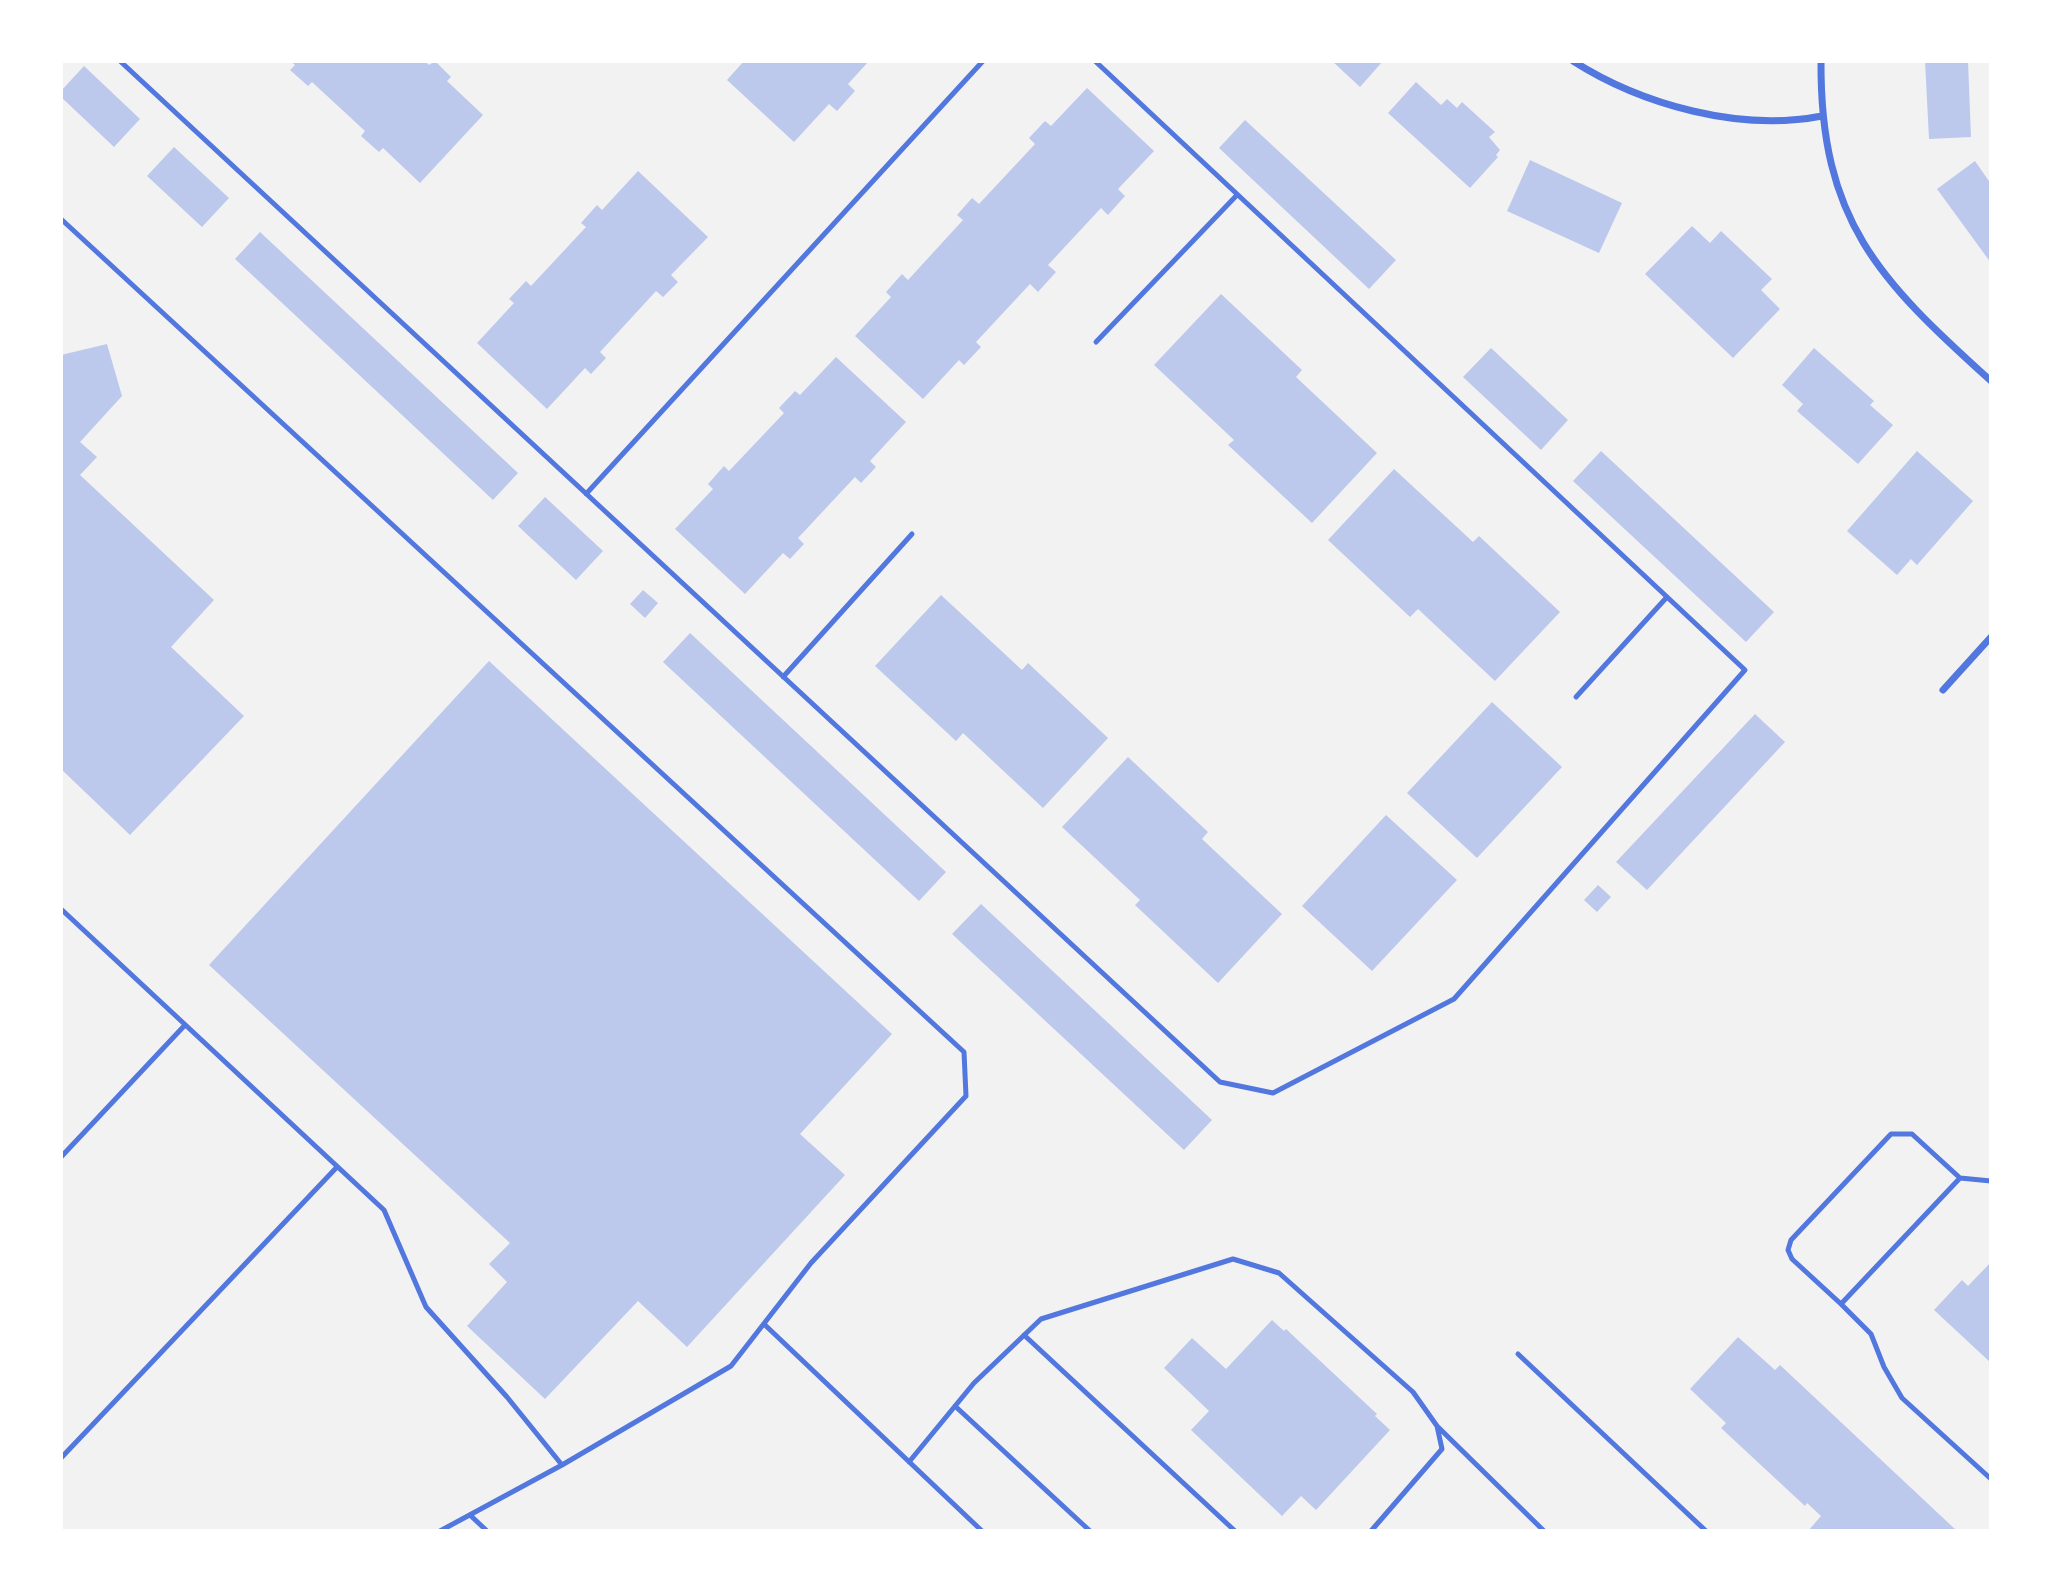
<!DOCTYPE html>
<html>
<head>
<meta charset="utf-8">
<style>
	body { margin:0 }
	#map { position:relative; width:2052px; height:1592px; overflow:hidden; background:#f2f2f2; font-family:Raleway,sans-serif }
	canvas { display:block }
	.frame { position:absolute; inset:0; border:63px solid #fff; pointer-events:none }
</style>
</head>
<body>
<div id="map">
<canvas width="2052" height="1592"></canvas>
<div class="frame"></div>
</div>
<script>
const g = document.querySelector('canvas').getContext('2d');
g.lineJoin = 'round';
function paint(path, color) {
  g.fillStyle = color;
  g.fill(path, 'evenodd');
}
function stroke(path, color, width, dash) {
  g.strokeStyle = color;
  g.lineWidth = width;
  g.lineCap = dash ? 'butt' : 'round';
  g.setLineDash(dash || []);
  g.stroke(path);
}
const building = new Path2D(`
	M 290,61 L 425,61 L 429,65 L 435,61 L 451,77 L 447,81 L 483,115 L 420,183 L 383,148 L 379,152 L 361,136 L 365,131 L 312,82 L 308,86 L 290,70 L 295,65 Z
	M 744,61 L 869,61 L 848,84 L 855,91 L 837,111 L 829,104 L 794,142 L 727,80 Z
	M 1332,61 L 1383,61 L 1360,87 Z
	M 1925,61 L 1968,61 L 1971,137 L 1929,139 Z
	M 84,66 L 140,119 L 114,147 L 61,97 L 61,91 Z
	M 1416,82 L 1441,105 L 1447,99 L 1457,108 L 1462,102 L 1495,132 L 1489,137 L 1500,150 L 1496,155 L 1498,157 L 1470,188 L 1388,113 Z
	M 1087,88 L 1154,151 L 1118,189 L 1125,196 L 1108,215 L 1101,208 L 1048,265 L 1056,272 L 1038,292 L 1030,284 L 976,342 L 981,347 L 964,365 L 959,360 L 923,399 L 855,336 L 891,297 L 886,292 L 902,274 L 908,280 L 963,220 L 957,215 L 972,198 L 979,204 L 1035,144 L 1029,138 L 1045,121 L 1051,126 Z
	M 1245,120 L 1396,260 L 1369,289 L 1219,148 Z
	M 174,147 L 229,198 L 202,227 L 147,176 Z
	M 1530,160 L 1622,203 L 1599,253 L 1507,211 Z
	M 1975,161 L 1991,184 L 1991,263 L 1937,189 Z
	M 638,171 L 708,237 L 671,275 L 678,282 L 663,297 L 656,291 L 600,352 L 606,358 L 591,374 L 585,368 L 547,409 L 477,343 L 514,303 L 509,299 L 526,281 L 531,286 L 586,227 L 581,223 L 597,205 L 602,210 Z
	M 1692,226 L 1710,243 L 1721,231 L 1772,279 L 1761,290 L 1780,309 L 1733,358 L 1645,274 Z
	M 260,232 L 518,473 L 493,500 L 235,259 Z
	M 1221,294 L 1302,370 L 1296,377 L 1377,453 L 1312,523 L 1228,445 L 1234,440 L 1154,365 Z
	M 107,344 L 122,396 L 80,442 L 97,457 L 80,475 L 214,600 L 171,647 L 244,716 L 130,835 L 61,769 L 61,355 Z
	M 1491,348 L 1568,420 L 1541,450 L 1463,377 Z
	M 1814,348 L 1874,401 L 1870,405 L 1893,425 L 1858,464 L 1797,411 L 1803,404 L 1782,385 Z
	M 836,357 L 906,422 L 870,461 L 876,467 L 861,483 L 855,477 L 798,538 L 804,544 L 790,559 L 783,553 L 745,594 L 675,529 L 713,489 L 708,484 L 724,466 L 729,471 L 784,413 L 779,408 L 795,391 L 800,395 Z
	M 1601,451 L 1774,612 L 1746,642 L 1573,481 Z
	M 1917,451 L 1973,501 L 1917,565 L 1911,559 L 1897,575 L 1847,531 Z
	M 1394,469 L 1473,542 L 1479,536 L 1560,612 L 1495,681 L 1418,609 L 1410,617 L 1328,540 Z
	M 545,497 L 603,551 L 576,580 L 518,526 Z
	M 643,590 L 658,603 L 645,618 L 630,604 Z
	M 941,595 L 1022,670 L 1028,663 L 1108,738 L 1043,808 L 963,733 L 956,741 L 875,666 Z
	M 690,633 L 946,872 L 919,901 L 663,662 Z
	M 489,661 L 892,1034 L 800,1134 L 845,1175 L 687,1347 L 638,1301 L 545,1399 L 467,1326 L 507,1282 L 489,1264 L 510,1243 L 209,965 Z
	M 1492,702 L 1562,767 L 1477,858 L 1407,793 Z
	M 1755,714 L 1785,742 L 1647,890 L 1616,862 Z
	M 1128,757 L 1208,832 L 1202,839 L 1282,914 L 1218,983 L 1135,905 L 1140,900 L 1062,827 Z
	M 1386,815 L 1457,880 L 1372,971 L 1302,906 Z
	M 1598,885 L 1611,897 L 1597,912 L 1584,900 Z
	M 981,904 L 1212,1120 L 1184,1150 L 952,934 Z
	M 1991,1262 L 1991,1363 L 1934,1310 L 1962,1280 L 1968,1286 Z
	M 1272,1320 L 1284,1331 L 1286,1329 L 1377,1414 L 1375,1416 L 1390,1430 L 1316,1510 L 1301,1496 L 1282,1516 L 1191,1430 L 1209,1411 L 1164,1368 L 1192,1338 L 1226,1369 Z
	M 1738,1337 L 1775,1370 L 1780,1365 L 1957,1531 L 1808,1531 L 1821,1516 L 1807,1503 L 1805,1506 L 1721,1428 L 1726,1423 L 1690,1389 Z`);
const service = new Path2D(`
	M 120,61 L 1220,1082 L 1273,1093 L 1454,999 L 1745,670 L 1095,61
	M 61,219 L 964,1052 L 966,1096 L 811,1263 L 731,1366 L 562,1465 L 440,1531
	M 1096,342 L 1237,195
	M 586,494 L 983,61
	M 783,677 L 912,534
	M 1576,697 L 1667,597
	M 61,909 L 384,1210 L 426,1307 L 507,1397 L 562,1465
	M 61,1157 L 185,1025
	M 1960,1178 L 1841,1304 L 1792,1259 L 1788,1250 L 1791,1240 L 1891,1134 L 1912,1134 L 1960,1178 L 1991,1181
	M 1841,1304 L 1871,1334 L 1884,1367 L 1902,1398 L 1991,1479
	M 765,1325 L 982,1531
	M 1024,1335 L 1235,1531
	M 1518,1354 L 1706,1531
	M 955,1406 L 1090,1531
	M 1437,1426 L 1544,1531
	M 61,1458 L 337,1167
	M 909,1462 L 974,1383 L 1041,1319 L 1233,1259 L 1279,1273 L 1413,1392 L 1437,1426 L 1442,1449 L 1371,1531
	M 470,1515 L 487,1531`);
const minor = new Path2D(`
	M 1573,61 C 1642,105 1740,132 1822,116
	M 1821,61 C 1820,221 1879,280 1991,381
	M 1943,690 L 1991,637`);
paint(building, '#bdc9ec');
stroke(service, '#5277de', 5);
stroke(minor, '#5277de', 7);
</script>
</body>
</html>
